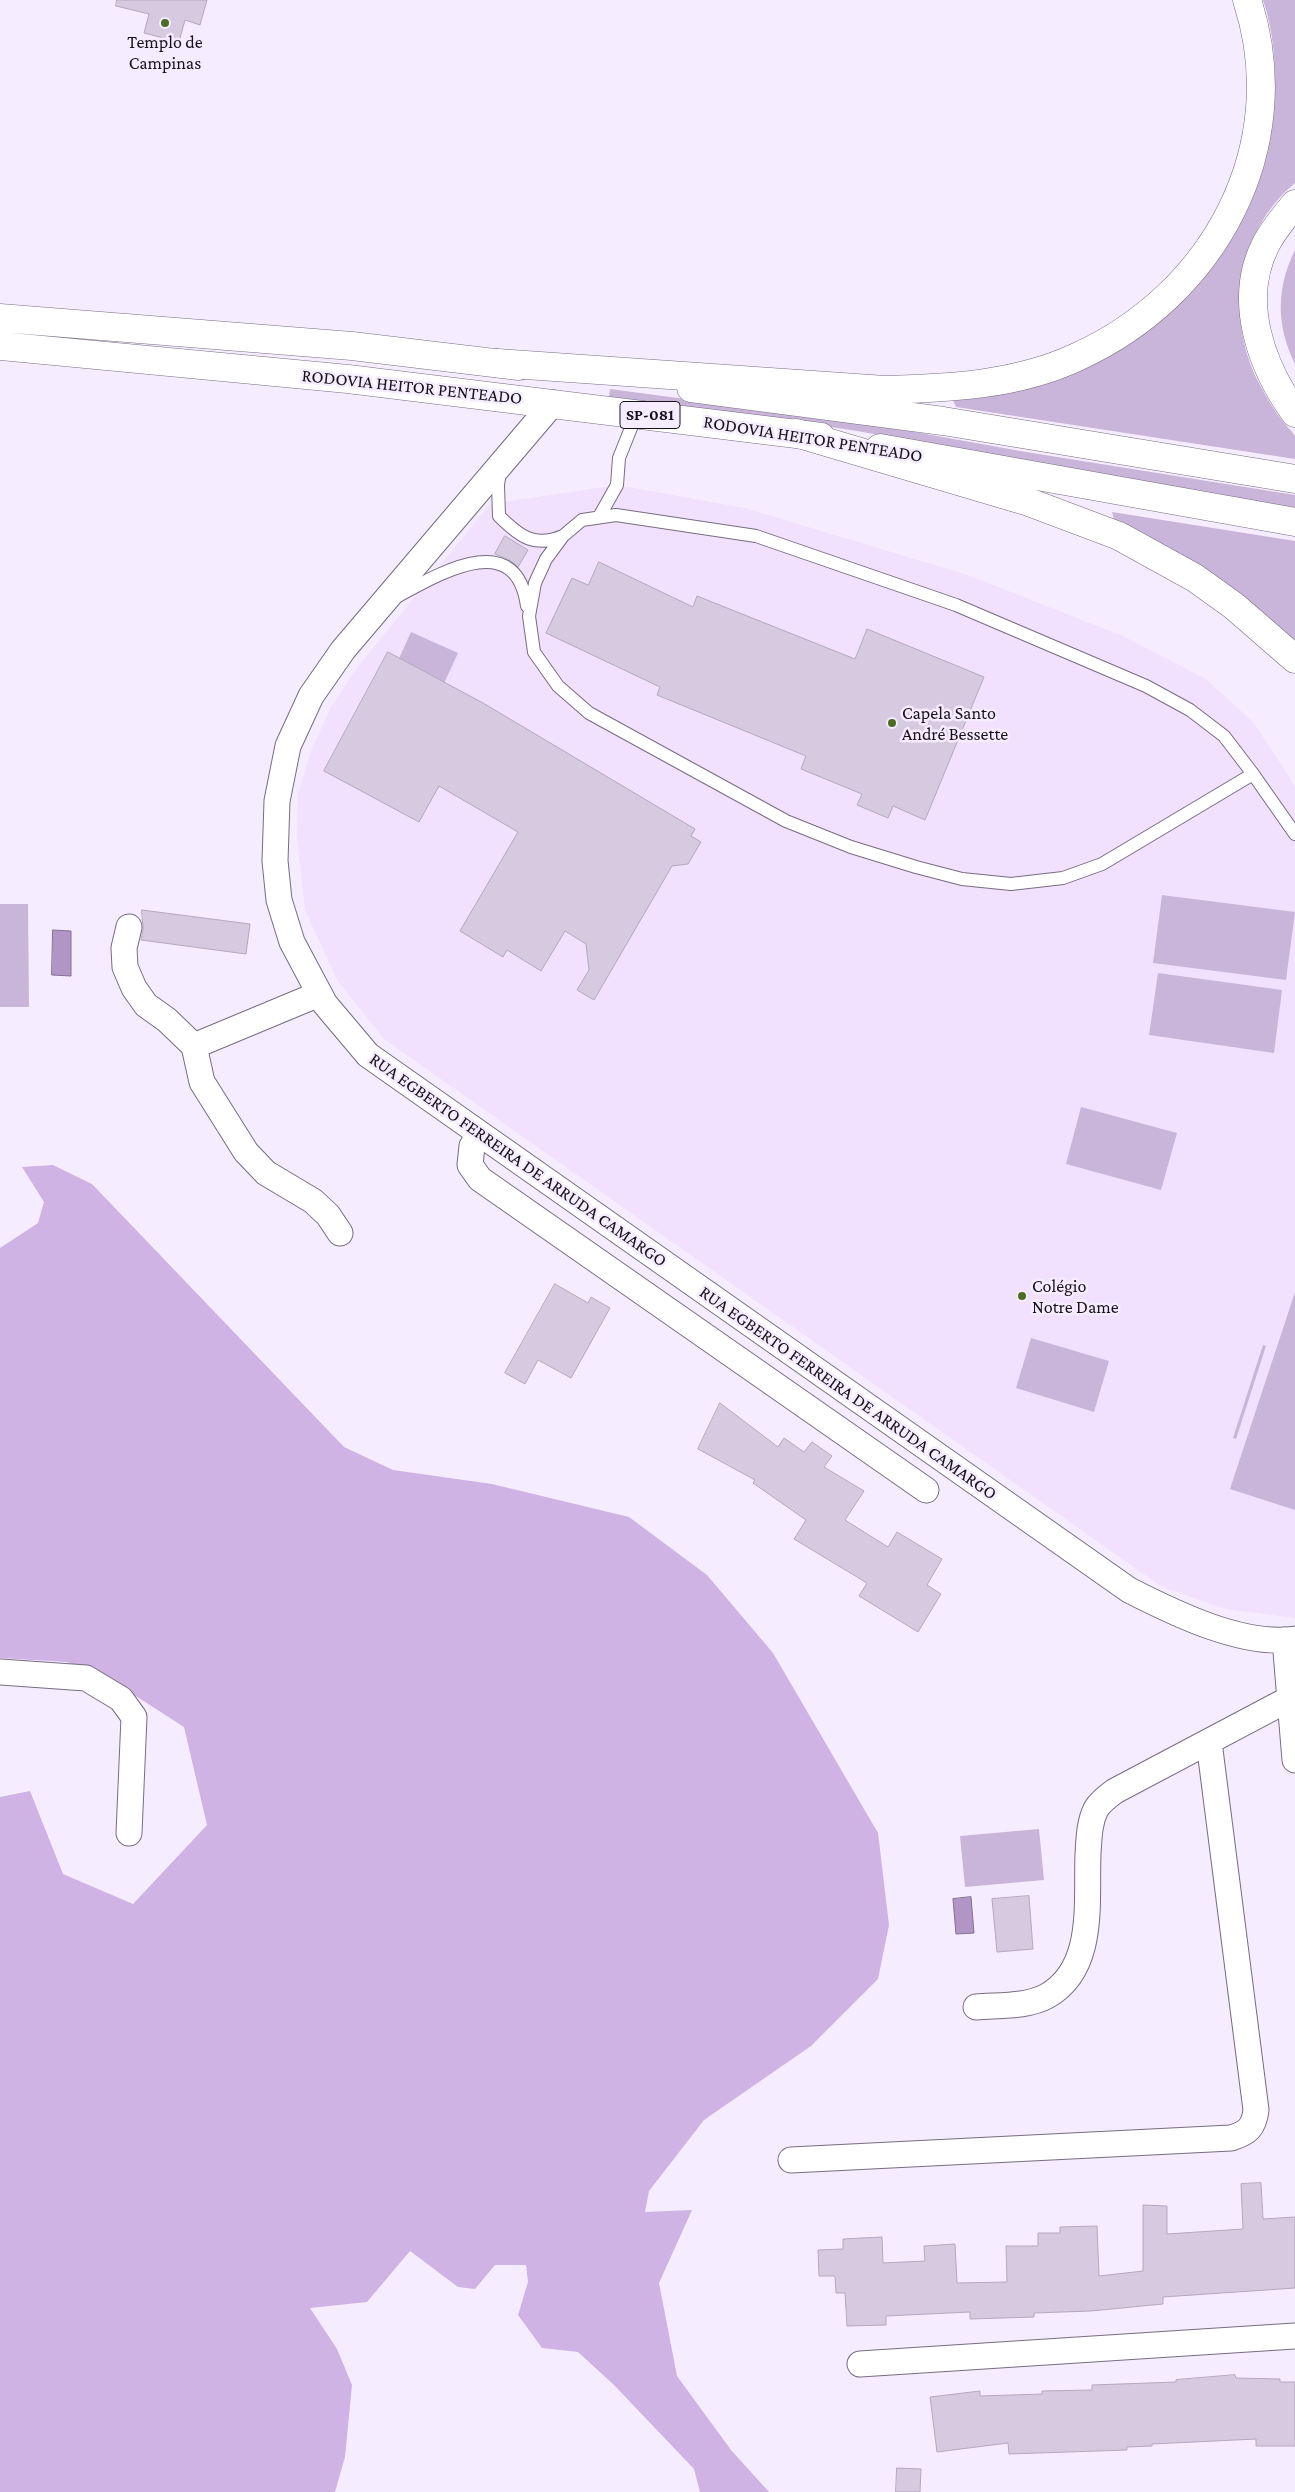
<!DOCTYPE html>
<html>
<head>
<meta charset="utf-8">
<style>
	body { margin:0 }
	canvas { display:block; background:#f6ecff }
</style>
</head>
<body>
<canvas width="1295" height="2492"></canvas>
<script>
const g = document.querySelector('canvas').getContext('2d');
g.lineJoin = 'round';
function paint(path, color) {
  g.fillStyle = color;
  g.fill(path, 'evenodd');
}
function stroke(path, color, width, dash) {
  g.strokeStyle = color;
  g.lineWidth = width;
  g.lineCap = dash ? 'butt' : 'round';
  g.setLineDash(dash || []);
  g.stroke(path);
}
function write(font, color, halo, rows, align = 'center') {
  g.font = font + ' "Crimson Pro",serif';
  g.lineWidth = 5;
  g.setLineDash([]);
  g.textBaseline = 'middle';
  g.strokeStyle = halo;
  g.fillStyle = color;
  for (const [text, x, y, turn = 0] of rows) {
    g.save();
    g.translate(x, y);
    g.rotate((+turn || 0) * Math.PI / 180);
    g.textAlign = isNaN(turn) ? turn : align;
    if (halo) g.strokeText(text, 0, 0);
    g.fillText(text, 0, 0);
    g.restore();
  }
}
const built = new Path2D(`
	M 617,485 L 745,508 L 968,575 L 1125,637 L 1206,679 L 1254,723 L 1295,786 L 1295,1618 L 1225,1609 L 1162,1587 L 384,1039 L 337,980 L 305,910 L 297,839 L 298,794 L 311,751 L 330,709 L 356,669 L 490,504 Z`);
const green = new Path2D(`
	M 1263,0 L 1295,0 L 1295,183 C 1236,232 1225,317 1259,383 C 1266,397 1274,410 1283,422 C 1286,426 1293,432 1295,436 C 1295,442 1295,453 1295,459 L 956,407 L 951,396 L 997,392 L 1212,265 C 1225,246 1238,227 1248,206 C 1276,149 1284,60 1263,0 Z
	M 1295,250 L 1295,364 C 1276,325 1276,289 1295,250 Z
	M 610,389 L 859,422 L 1026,452 L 1295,495 L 1295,509 L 857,431 L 772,418 L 609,397 Z
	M 1112,512 L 1295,541 L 1295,644 L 1253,605 L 1212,573 L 1115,523 Z
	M 411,632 L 458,653 L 400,779 L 354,758 Z
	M 1162,895 L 1295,912 L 1286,980 L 1153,963 Z
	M 0,904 L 28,904 L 29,1007 L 0,1007 Z
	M 1158,973 L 1282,990 L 1274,1053 L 1149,1035 Z
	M 1081,1107 L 1177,1133 L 1161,1190 L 1066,1164 Z
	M 1295,1292 L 1295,1510 L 1230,1489 Z
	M 1031,1338 L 1109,1361 L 1094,1412 L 1016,1388 Z
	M 1263,1345 L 1266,1346 L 1236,1439 L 1233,1438 Z
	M 1039,1829 L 1044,1880 L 965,1887 L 960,1836 Z`);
const forest = new Path2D(`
	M 53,1165 L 92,1184 L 344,1447 L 393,1470 L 492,1484 L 629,1517 L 707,1575 L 773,1653 L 878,1833 L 889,1925 L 878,1979 L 811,2046 L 704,2120 L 649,2191 L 645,2212 L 692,2210 L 659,2283 L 677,2376 L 731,2450 L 769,2492 L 700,2492 L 694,2469 L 614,2385 L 578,2352 L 542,2348 L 518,2315 L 528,2282 L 526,2265 L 495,2265 L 475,2289 L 458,2287 L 410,2251 L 367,2302 L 310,2308 L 337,2349 L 352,2385 L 345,2457 L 335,2492 L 0,2492 L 0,1797 L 30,1791 L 63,1874 L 133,1904 L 207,1825 L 184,1727 L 128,1691 L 67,1662 L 0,1658 L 0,1248 L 38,1223 L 44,1202 L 22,1167 Z`);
const water = new Path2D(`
	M 53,930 L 71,931 L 71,976 L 52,975 Z
	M 971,1897 L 974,1933 L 956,1934 L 953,1899 Z`);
const building = new Path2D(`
	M 117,0 L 207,0 L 200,25 L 185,20 L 179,42 L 144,33 L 149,14 L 116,6 Z
	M 505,536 L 528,550 L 518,567 L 511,561 L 495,554 Z
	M 599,562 L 693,607 L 697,596 L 855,659 L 867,629 L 984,677 L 925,820 L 893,806 L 888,818 L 857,805 L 862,794 L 801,769 L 806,756 L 657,695 L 660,687 L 546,633 L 572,578 L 588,585 Z
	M 388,652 L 483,703 L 695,829 L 691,836 L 701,842 L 688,864 L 672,866 L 594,1000 L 577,990 L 589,970 L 586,944 L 565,931 L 541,971 L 507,950 L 503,957 L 460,931 L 518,832 L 439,786 L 419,822 L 324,771 Z
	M 142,910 L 250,924 L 246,954 L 141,940 L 143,930 Z
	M 555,1284 L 588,1303 L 591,1297 L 610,1308 L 571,1378 L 538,1360 L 525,1384 L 505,1373 Z
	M 720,1403 L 778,1447 L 784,1438 L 804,1452 L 812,1442 L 832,1456 L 824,1467 L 864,1491 L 845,1520 L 888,1547 L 897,1532 L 942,1559 L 927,1585 L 941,1594 L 918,1632 L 859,1596 L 867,1583 L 794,1539 L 806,1520 L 753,1483 L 755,1480 L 698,1449 Z
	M 1029,1896 L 1033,1949 L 997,1952 L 992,1899 Z
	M 1261,2183 L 1263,2219 L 1295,2217 L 1295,2288 L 1163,2297 L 1163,2304 L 1091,2311 L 1034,2313 L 1034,2317 L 970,2319 L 970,2312 L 886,2316 L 886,2325 L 847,2326 L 845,2293 L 836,2293 L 835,2276 L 819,2276 L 818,2250 L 843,2249 L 843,2239 L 882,2237 L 883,2263 L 925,2261 L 924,2246 L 955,2244 L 957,2283 L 1007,2282 L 1006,2246 L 1038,2246 L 1038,2233 L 1060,2233 L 1060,2227 L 1097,2226 L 1099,2276 L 1143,2271 L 1143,2205 L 1167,2206 L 1167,2234 L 1243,2229 L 1241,2184 Z
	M 1235,2375 L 1236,2378 L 1280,2379 L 1280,2382 L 1295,2382 L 1295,2446 L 1256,2446 L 1256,2439 L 1152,2444 L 1152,2446 L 1127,2447 L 1127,2450 L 1009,2454 L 1008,2443 L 937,2452 L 930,2397 L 980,2391 L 980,2396 L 1042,2394 L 1042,2391 L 1092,2390 L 1092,2385 L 1176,2382 L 1176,2380 Z
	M 897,2468 L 921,2469 L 920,2492 L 896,2492 Z`);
const lane = new Path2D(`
	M 500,471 L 498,485 L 499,516 C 520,537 535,548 563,536
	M 599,517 L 617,485 L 619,458 L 637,413
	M 398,596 C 439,574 516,527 527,606
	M 1253,774 L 1102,864 L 1063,878 L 1011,884 L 962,879 L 916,867 L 851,847 L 786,821 L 589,713 L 558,686 L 534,652 L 529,616 L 535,583 L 546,559 L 563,536 L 582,520 L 616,515 L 756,536 L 956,605 L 1146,686 L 1190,710 L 1224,736 L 1253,774 L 1295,834`);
const street = new Path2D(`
	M 553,403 L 343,650 L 311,696 L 288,746 L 277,801 L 275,861 L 279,900 L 292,942 L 325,1004 L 368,1055 L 1129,1590 C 1174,1613 1243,1647 1295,1639
	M 129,927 L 124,948 L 125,967 L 134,988 L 146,1005 L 167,1020 L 194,1046 L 202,1082 L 246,1152 L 266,1173 L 313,1201 L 328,1215 L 340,1233
	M 194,1046 L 319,994
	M 480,1134 L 472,1146 L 470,1165 L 480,1179 L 926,1490
	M 1285,1640 L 1295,1760
	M 0,1672 L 86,1678 L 121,1699 L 134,1717 L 129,1833
	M 976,2007 C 998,2005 1027,2007 1047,1996 C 1096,1968 1086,1902 1088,1854 C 1089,1839 1089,1823 1096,1809 C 1101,1801 1108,1796 1115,1791 L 1289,1699
	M 791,2160 L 1231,2138 C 1248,2133 1254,2127 1256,2110 L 1209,1742
	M 860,2364 L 1295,2336`);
const primary = new Path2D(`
	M 0,318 L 352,346 L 519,366
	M 0,346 L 348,379 L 821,437
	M 691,388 L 943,421 L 1295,479
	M 880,448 L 1295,522`);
const highway = new Path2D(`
	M 1295,204 C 1284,217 1273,230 1266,244 C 1237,300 1261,366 1295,413
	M 497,363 L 885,390 C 950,388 1017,385 1077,357 C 1214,295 1295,147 1247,0
	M 796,433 L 1026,501 L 1119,536 L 1195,578 L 1234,606 L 1295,659`);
const markers = [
	[165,23,5,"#4c6c23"],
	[892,723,5,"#4c6c23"],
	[1022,1296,5,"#4c6c23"]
];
const shields = [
	[650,415,60]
];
const shieldNames = [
	["SP-081",650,415]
];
const poiNames = [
	["Templo de",165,42,"center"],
	["Campinas",165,63,"center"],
	["Capela Santo",902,713],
	["André Bessette",902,734],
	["Colégio",1032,1286],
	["Notre Dame",1032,1307]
];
const streetNames = [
	["RODOVIA HEITOR PENTEADO",412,387,6],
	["RODOVIA HEITOR PENTEADO",813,439,9],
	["RUA EGBERTO FERREIRA DE ARRUDA CAMARGO",518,1160,35],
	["RUA EGBERTO FERREIRA DE ARRUDA CAMARGO",848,1393,35]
];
paint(built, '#f1e1fe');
paint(green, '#c9b5d9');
paint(forest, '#ceb3e4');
paint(water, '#b095c5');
stroke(water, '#826e92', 1);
paint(building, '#d6cae0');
stroke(building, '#b4a8be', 1);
stroke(lane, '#776c80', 14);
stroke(street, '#776c80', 27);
stroke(primary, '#776c80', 29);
stroke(highway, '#776c80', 29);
stroke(lane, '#fff', 12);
stroke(street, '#fff', 25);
stroke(primary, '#fff', 28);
stroke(highway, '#fff', 28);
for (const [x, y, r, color] of markers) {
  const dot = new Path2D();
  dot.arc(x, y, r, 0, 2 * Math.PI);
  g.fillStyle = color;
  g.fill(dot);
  stroke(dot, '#f6ecff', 2);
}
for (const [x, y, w] of shields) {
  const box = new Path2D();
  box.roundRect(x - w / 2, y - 13.5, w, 27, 4);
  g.fillStyle = '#f6ecff';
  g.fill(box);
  stroke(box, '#17121a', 1);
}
write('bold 16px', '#17121a', null, shieldNames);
write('18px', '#17121a', '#f6ecff', poiNames, 'left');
write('18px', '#17121a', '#f6ecff', streetNames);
</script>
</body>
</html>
